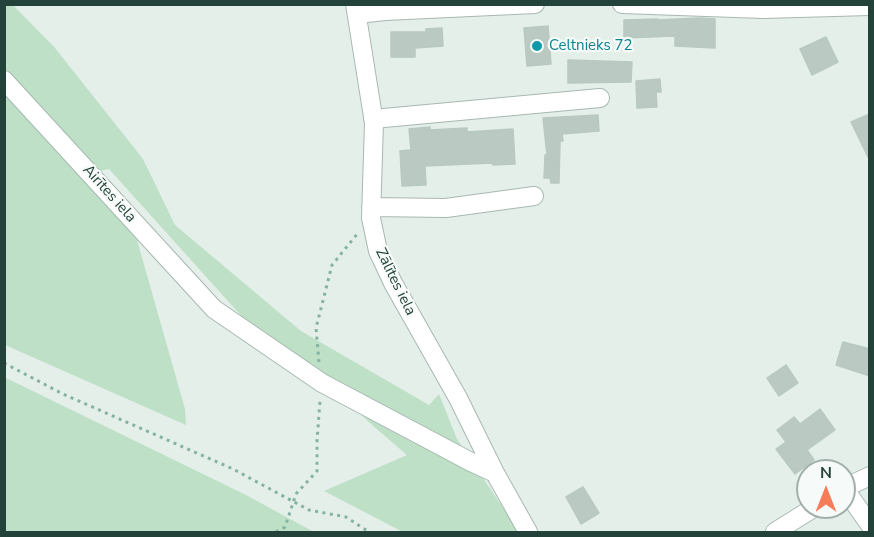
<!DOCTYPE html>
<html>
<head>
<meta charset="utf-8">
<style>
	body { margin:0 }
	#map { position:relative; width:874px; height:537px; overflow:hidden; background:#e5efea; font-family:"Nunito Sans",sans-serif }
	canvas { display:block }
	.frame { position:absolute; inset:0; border:6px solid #234239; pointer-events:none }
	.north { position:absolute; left:796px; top:459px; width:60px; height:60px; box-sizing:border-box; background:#f6faf8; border:2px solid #a2b0ac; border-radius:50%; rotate:0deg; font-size:16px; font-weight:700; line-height:24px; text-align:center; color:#234239 }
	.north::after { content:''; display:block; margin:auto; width:21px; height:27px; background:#f77d5a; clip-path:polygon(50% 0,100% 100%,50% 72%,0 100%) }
</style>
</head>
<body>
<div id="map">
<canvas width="874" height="537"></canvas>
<div class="frame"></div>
<div class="north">N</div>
</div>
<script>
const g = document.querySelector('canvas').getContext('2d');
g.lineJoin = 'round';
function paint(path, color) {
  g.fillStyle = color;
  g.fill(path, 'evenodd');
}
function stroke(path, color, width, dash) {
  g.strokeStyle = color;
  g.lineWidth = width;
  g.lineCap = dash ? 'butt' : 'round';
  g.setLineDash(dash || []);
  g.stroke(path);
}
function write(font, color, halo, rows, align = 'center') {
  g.font = font + ' "Nunito Sans",sans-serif';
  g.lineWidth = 4.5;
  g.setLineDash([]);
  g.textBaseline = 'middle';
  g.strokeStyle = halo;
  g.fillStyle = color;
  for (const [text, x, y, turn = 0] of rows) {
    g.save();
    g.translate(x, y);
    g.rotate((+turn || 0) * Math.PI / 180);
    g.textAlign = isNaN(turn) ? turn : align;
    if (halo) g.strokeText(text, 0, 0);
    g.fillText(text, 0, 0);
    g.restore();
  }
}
const green = new Path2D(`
	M 12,4 L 55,48 L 143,159 L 175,225 L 301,331 L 429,405 L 439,394 L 457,439 L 519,532 L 403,532 L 324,491 L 407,455 L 372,425 L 325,379 L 245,320 L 109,169 L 92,173 L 137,240 L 185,409 L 186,425 L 5,345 L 4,5 Z
	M 4,377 L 246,495 L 314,532 L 5,532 Z`);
const building = new Path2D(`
	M 699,18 L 715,19 L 715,48 L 675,46 L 675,36 L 624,38 L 624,20 L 658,19 L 658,20 Z
	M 548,26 L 551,64 L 527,66 L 524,28 Z
	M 442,28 L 443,46 L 415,48 L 415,57 L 391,57 L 391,32 L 426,32 L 426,29 Z
	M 826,37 L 838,62 L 812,75 L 800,49 Z
	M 568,60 L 632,62 L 631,82 L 568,83 Z
	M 660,79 L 661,92 L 656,92 L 657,107 L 637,108 L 636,81 Z
	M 870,114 L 870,161 L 851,122 Z
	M 598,115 L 599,131 L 562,134 L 563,141 L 560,141 L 559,183 L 551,183 L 550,178 L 544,178 L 545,155 L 547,155 L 543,118 Z
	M 430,127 L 430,130 L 467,128 L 467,132 L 513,129 L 515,164 L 493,165 L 492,163 L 425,166 L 426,185 L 402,186 L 400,151 L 411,150 L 409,129 Z
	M 843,342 L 870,349 L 870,376 L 836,365 Z
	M 786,365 L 798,383 L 779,396 L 767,378 Z
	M 820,409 L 835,430 L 807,450 L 814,460 L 795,474 L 776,449 L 786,442 L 777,430 L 794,417 L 800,424 Z
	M 583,487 L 599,513 L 581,524 L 566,497 Z`);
const path = new Path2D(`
	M 319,362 L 316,328 L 332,265 L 358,233
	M 4,363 L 63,394 L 233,469 L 309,510 L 346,517 L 369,532
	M 276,532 L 285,527 L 296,494 L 317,471 L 317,441 L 320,401`);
const minor = new Path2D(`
	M 355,4 L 374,123 L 371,218 L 378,251 L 393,283 L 458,398 L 495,473 L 528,532
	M 622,4 L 763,9 L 870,6
	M 357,14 L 385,11 L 535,4
	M 4,80 L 214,309 L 322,383 L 471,462 L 495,473
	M 373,119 L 600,98
	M 371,207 L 446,208 L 534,196
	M 870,476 L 844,488 L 870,525
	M 775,532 L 815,507`);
const markers = [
	[537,46,6,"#0f9aa8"]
];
const cultureNames = [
	["Celtnieks 72",549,46]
];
const streetNames = [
	["Airītes iela",109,194,48],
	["Zālītes iela",395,282,64]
];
paint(green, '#bde0c6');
paint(building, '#bacac3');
stroke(building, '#b7c9c1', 1.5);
stroke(minor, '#a7b8b1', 20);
stroke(path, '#84b3a3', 3, [3, 4.5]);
stroke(minor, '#fff', 18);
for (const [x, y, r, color] of markers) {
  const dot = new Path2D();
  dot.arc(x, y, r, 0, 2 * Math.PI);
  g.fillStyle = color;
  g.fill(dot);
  stroke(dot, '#f6faf8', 2);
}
write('15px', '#0d838f', '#f6faf8', cultureNames, 'left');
write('15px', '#234239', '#f6faf8', streetNames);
</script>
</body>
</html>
